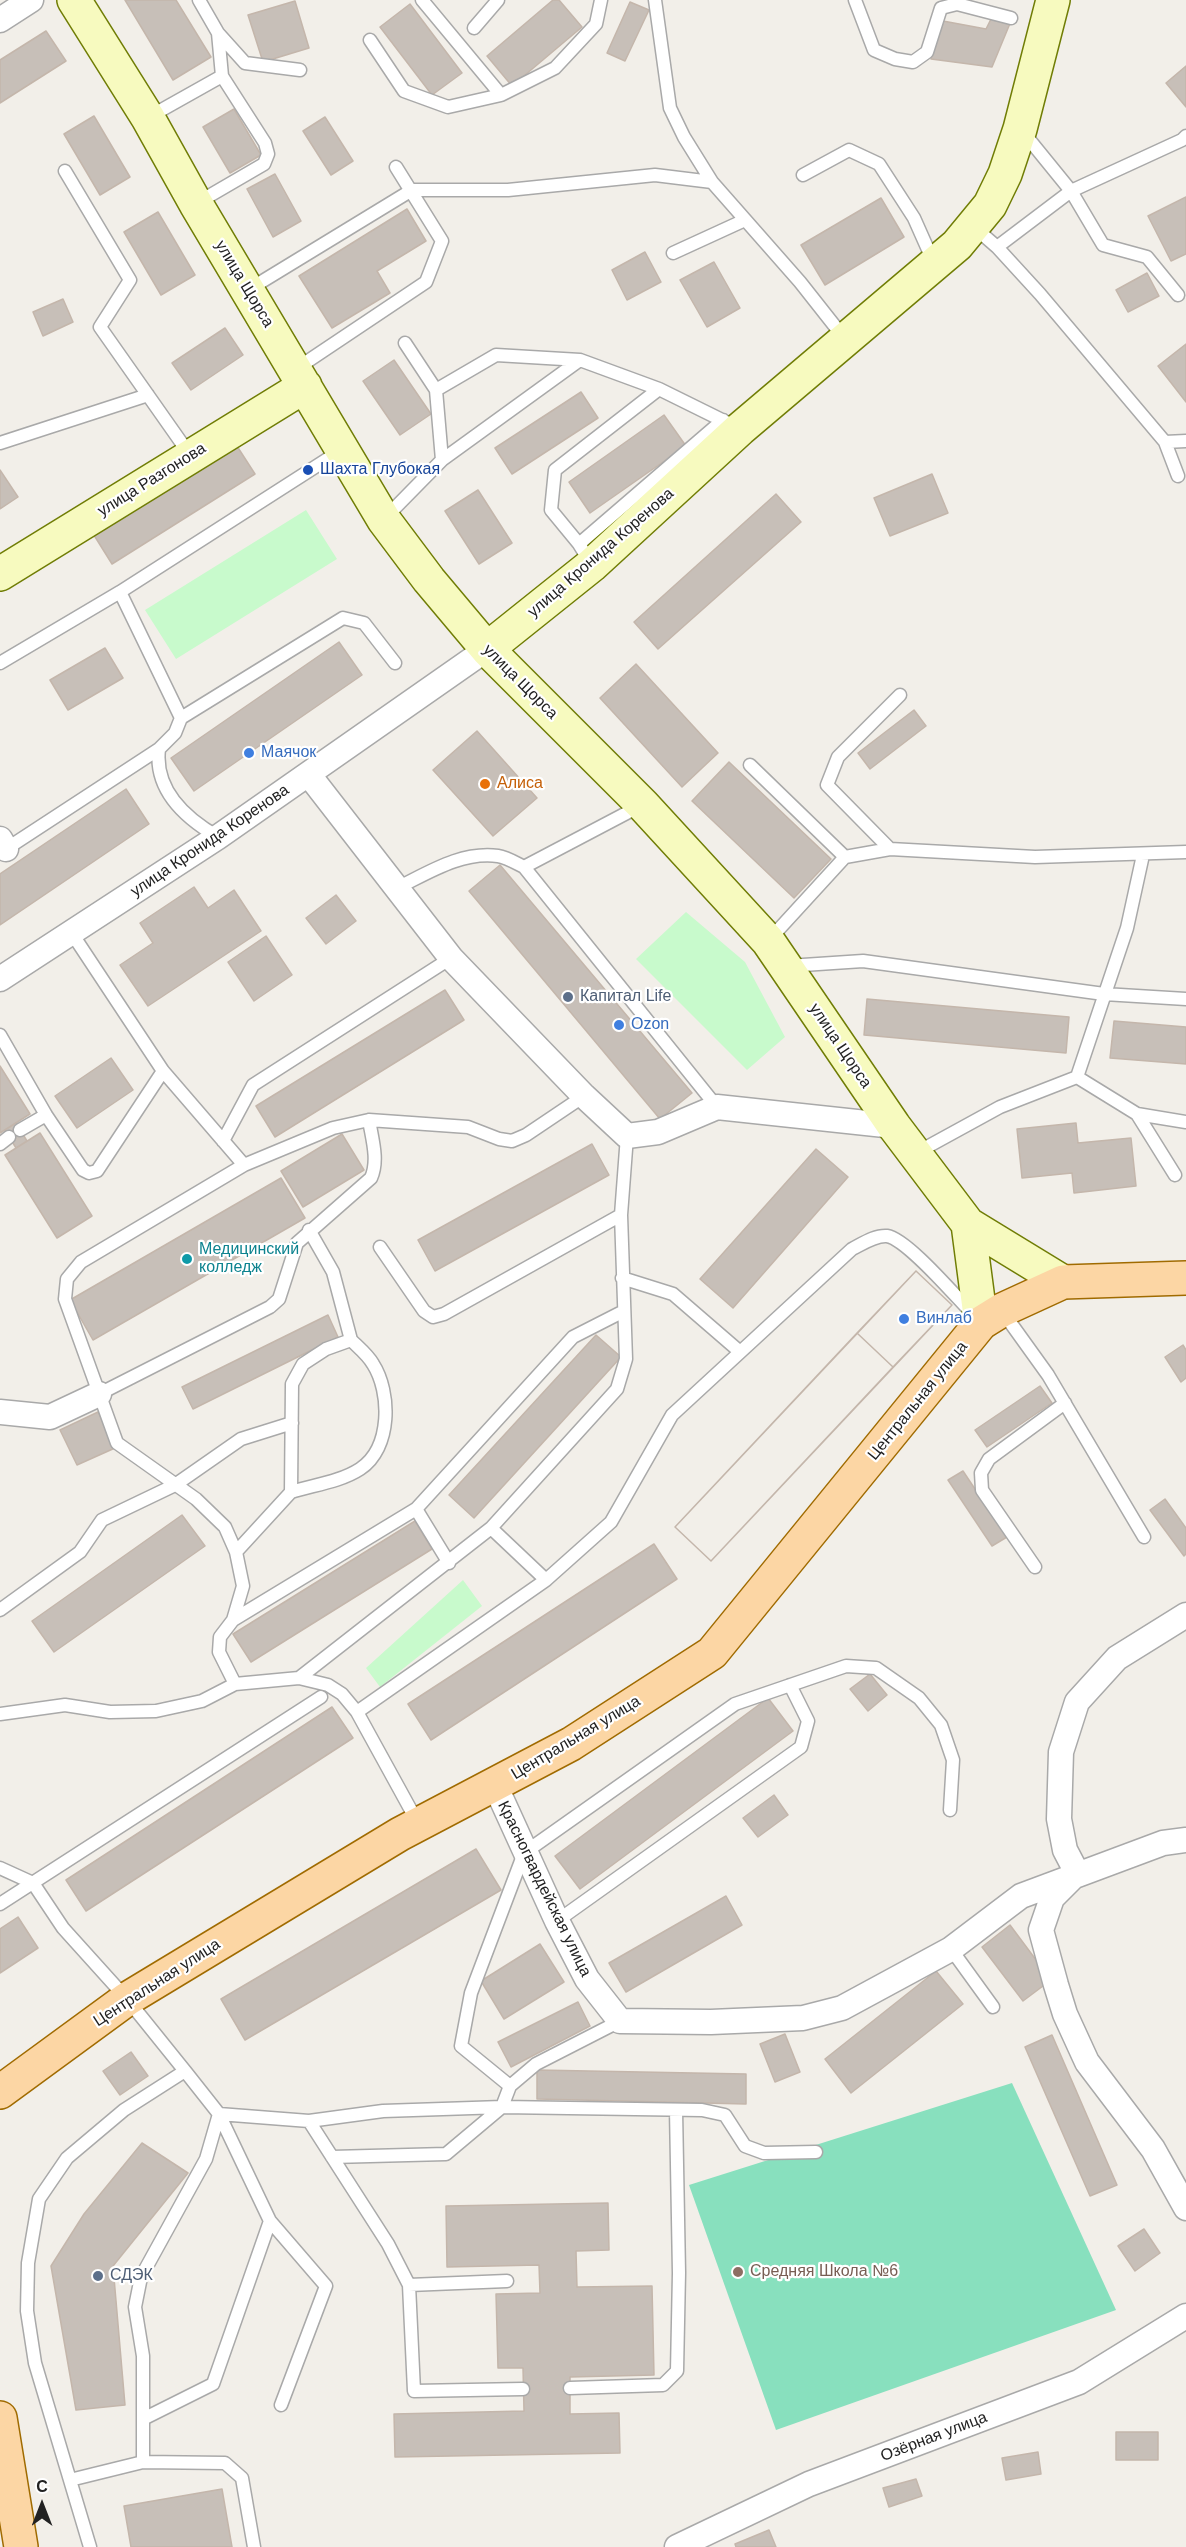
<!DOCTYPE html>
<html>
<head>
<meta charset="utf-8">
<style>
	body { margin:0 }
	#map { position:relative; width:1186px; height:2547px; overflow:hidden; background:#f2efe9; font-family:Arial,sans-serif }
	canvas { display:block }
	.north { position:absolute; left:12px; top:2475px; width:60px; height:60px; -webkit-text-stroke:4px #fff; paint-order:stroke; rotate:0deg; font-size:16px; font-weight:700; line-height:24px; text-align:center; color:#222 }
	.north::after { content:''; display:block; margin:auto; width:21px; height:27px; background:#222; clip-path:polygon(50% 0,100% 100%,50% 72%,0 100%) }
</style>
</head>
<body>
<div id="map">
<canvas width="1186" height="2547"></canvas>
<div class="north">С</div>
</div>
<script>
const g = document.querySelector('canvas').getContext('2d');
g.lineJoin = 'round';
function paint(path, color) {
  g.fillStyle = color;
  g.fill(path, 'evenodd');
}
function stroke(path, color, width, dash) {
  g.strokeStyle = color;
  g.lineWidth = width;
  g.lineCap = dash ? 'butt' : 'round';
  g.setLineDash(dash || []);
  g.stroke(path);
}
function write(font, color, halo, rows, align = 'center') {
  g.font = font + ' Arial,sans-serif';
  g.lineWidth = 4.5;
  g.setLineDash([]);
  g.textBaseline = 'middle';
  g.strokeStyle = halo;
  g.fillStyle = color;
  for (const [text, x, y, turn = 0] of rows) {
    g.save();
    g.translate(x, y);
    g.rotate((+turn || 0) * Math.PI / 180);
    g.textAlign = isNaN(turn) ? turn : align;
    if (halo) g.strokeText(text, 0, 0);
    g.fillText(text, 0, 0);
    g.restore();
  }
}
const park = new Path2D(`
	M 306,510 L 337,559 L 176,659 L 145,610 Z
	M 686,912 L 745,962 L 785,1037 L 747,1070 L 636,959 Z
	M 463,1580 L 482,1606 L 380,1687 L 366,1668 Z`);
const pitch = new Path2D(`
	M 1012,2083 L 1116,2310 L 776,2430 L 689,2185 Z`);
const building = new Path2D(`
	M 125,0 L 176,0 L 211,57 L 173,80 Z
	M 553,0 L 559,0 L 582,27 L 512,86 L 487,56 Z
	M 295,1 L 309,48 L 263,62 L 248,15 Z
	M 630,2 L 649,10 L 625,61 L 607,53 Z
	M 410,4 L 462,73 L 432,95 L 380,27 Z
	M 992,17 L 1011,21 L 992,67 L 931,59 L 943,21 L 986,29 Z
	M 46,31 L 66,61 L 0,103 L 0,60 Z
	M 1186,66 L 1186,107 L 1166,83 Z
	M 234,109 L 261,155 L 230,173 L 203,127 Z
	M 94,116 L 130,177 L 100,195 L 64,134 Z
	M 325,117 L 353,161 L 331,175 L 303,131 Z
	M 275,174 L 301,221 L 273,237 L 247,189 Z
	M 1186,197 L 1186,254 L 1171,261 L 1148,216 Z
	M 881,198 L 904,237 L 825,285 L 801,245 Z
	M 407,209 L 426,241 L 377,271 L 390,293 L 332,328 L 299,276 Z
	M 158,212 L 195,275 L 161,295 L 124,232 Z
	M 645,252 L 661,282 L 627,300 L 612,270 Z
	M 714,262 L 740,308 L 707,327 L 680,280 Z
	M 1147,273 L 1159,296 L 1128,312 L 1116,290 Z
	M 63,299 L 73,322 L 43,336 L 33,312 Z
	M 225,328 L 243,355 L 191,390 L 172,363 Z
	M 1186,344 L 1186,402 L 1158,366 Z
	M 394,360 L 431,414 L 400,435 L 363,381 Z
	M 581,392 L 598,418 L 512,474 L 495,448 Z
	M 664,415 L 686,446 L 590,513 L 569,482 Z
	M 235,443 L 255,474 L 112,564 L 92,532 Z
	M 0,470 L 18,497 L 0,509 Z
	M 932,474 L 948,513 L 890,536 L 874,498 Z
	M 478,490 L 512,543 L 479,564 L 445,511 Z
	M 776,494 L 801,522 L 658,649 L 634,622 Z
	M 339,642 L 362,675 L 194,791 L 171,758 Z
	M 105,648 L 123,678 L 68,710 L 50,680 Z
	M 636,664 L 718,753 L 682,787 L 600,698 Z
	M 914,710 L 926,726 L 870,769 L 858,753 Z
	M 477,731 L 537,798 L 493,836 L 433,770 Z
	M 729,762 L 831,859 L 794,898 L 692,801 Z
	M 126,789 L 149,824 L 0,925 L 0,874 Z
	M 500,865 L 692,1093 L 660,1119 L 469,891 Z
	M 194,887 L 208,908 L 234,890 L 261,931 L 148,1006 L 120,965 L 153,943 L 140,923 Z
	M 336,895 L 356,921 L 326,944 L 306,918 Z
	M 266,936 L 292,975 L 254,1001 L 228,962 Z
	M 445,990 L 464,1020 L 275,1137 L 256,1106 Z
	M 867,999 L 1069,1017 L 1066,1053 L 864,1035 Z
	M 1114,1021 L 1186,1027 L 1186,1064 L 1110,1058 Z
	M 111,1058 L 133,1090 L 77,1128 L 55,1096 Z
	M 0,1066 L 30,1114 L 0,1133 Z
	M 16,1123 L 27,1141 L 16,1148 L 5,1130 Z
	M 1076,1123 L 1078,1143 L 1131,1138 L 1136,1186 L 1074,1193 L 1072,1173 L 1022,1178 L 1017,1129 Z
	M 40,1133 L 92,1216 L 57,1238 L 5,1155 Z
	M 342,1134 L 364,1170 L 303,1207 L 281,1171 Z
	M 592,1144 L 609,1175 L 435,1271 L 418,1240 Z
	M 816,1149 L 848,1177 L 733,1308 L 700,1279 Z
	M 281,1178 L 305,1218 L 93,1340 L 70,1300 Z
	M 916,1271 L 952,1305 L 893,1367 L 857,1333 Z
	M 916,1271 L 952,1305 L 711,1561 L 675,1527 Z
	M 328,1315 L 338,1337 L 193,1409 L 182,1387 Z
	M 857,1333 L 893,1367 L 711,1561 L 675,1527 Z
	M 596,1335 L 621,1357 L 474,1518 L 449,1495 Z
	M 1183,1345 L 1186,1350 L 1186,1378 L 1181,1382 L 1165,1357 Z
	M 1040,1386 L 1052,1403 L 987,1447 L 975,1430 Z
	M 98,1412 L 115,1448 L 77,1465 L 60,1430 Z
	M 963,1471 L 1007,1537 L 992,1546 L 948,1480 Z
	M 1165,1499 L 1186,1528 L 1186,1554 L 1184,1556 L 1150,1510 Z
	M 182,1515 L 205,1546 L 54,1652 L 32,1621 Z
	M 415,1521 L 432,1549 L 251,1662 L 233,1634 Z
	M 654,1544 L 677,1579 L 431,1740 L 408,1704 Z
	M 870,1674 L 887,1695 L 868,1711 L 850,1689 Z
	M 768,1698 L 793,1731 L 580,1889 L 555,1856 Z
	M 332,1707 L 353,1738 L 86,1911 L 66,1880 Z
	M 774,1795 L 788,1815 L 758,1837 L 743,1818 Z
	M 476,1849 L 501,1890 L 245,2040 L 221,1999 Z
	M 726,1896 L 742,1925 L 626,1992 L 609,1963 Z
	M 18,1917 L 38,1948 L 0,1973 L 0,1929 Z
	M 1010,1925 L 1051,1980 L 1023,2001 L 982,1947 Z
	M 540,1944 L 564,1982 L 504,2019 L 481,1981 Z
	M 936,1971 L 963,2004 L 851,2093 L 825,2059 Z
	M 578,2002 L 590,2026 L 511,2067 L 498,2042 Z
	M 785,2034 L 800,2072 L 775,2082 L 760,2044 Z
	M 1052,2035 L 1117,2185 L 1090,2196 L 1025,2047 Z
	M 131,2052 L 148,2076 L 120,2095 L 103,2071 Z
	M 537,2070 L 746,2074 L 746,2104 L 537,2099 Z
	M 142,2143 L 188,2173 L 113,2266 L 125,2405 L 76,2410 L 51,2266 L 84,2214 Z
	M 608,2203 L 609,2250 L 576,2251 L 577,2287 L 652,2286 L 654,2375 L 570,2377 L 570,2414 L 619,2413 L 620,2453 L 395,2457 L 394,2414 L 524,2411 L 523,2368 L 498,2368 L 496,2294 L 540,2293 L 539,2265 L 447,2267 L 446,2206 Z
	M 1144,2229 L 1160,2253 L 1135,2271 L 1118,2246 Z
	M 1116,2432 L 1158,2432 L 1158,2460 L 1116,2460 Z
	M 1038,2452 L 1041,2474 L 1006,2480 L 1002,2458 Z
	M 916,2479 L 922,2496 L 889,2507 L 883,2488 Z
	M 222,2489 L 232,2547 L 131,2547 L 124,2506 Z
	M 769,2530 L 776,2547 L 736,2547 L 735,2544 Z`);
const lane = new Path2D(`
	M 199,0 L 218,33 L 245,63 L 300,70
	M 422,0 L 501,95
	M 655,0 L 670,108 L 684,137 L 712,182 L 800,282 L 845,339
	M 855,0 L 874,50 L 895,59 L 913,62 L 927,52 L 941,8 L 957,4 L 1011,18
	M 474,28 L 498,0
	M 370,40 L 404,91 L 448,107 L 501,95 L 555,68 L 596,24 L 601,0
	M 149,117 L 222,76
	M 1023,132 L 1071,191 L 1103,245 L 1147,257 L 1178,295
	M 65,171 L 130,280 L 100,327 L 190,455
	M 803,175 L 849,150 L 879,164 L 914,218 L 930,254 L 938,260
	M 197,203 L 264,164 L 268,154 L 265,143 L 222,76 L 218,33
	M 974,227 L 997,247 L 1040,294 L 1165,442 L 1178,476
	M 997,247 L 1071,191 L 1182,140 L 1186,136
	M 673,253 L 745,220
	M 248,290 L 412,190 L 508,190 L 655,175 L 712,182
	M 296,369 L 426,282 L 442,241 L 396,167
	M 436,390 L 496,355 L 580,360 L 659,389 L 738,428
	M 1165,442 L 1186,441
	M 0,443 L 148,395
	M 442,460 L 580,360
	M 385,518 L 442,460 L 436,390 L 405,343
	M 579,544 L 723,420
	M 592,565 L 579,544 L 551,510 L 555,470 L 659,389
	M 120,592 L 181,718 L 175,733 L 159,749 C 154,790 185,818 218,837
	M 0,663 L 120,592 L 340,451
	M 181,718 L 343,618 L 364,623 L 395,663
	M 750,765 L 845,857
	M 890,849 L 827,785 L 838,757 L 900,695
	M 3,851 L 159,749
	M 524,867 L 640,806
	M 397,888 C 428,873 461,851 498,856 C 506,857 516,863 524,867 L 717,1107
	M 71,932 L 163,1071 L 244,1165
	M 769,940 L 845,857 L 890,849 L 1035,857 L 1186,852
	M 788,966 L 863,961 L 1104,994 L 1186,999
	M 0,1035 L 46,1115 L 83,1170 L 89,1173 L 97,1171 L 163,1071
	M 1077,1077 L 1137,1114 L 1175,1175
	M 1137,1114 L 1186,1122
	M 20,1130 L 46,1115
	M 223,1141 L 253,1085 L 451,958
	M 0,1144 L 9,1137
	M 916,1153 L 1000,1107 L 1077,1077 L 1127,928 L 1143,855
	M 380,1247 L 424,1311 L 433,1317 L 444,1314 L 621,1215 L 627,1136
	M 622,1278 L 673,1294 L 739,1351
	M 1002,1311 L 1048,1375 L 1144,1537
	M 99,1394 L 270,1307 L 279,1299 L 297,1243 L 371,1178 C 379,1160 372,1139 369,1120
	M 291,1492 C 313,1485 340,1482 360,1469 C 392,1448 391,1392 373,1364 C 368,1355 358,1347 351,1340
	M 416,1509 L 449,1563
	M 491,1528 L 546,1580
	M 236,1552 L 291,1492 L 292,1384 L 303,1364 L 326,1349 L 351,1340 L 333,1272 L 309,1230
	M 1035,1567 L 982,1490 L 981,1473 L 989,1459 L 1065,1403
	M 0,1610 L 80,1552 L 102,1520 L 175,1485 L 241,1439 L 292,1423
	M 233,1620 L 416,1509 L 573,1337 L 624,1311
	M 299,1678 L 491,1528 L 617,1389 L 626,1359 L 621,1215
	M 235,1684 L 219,1652 L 220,1637 L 233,1620 L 243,1586 L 236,1552 L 225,1527 L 196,1499 L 117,1443 L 65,1299 L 67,1279 L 81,1262 L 244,1165 L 333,1128 L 369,1120 L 468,1127 L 499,1139 L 512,1141 L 526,1135 L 584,1096
	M 357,1712 L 546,1580 L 611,1522 L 672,1415 L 852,1249 C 862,1244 875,1235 887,1236 C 907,1239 956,1297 972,1313
	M 0,1714 L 65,1705 L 110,1712 L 156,1711 L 202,1701 L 235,1684 L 299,1678 L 328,1685 L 342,1694 L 357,1712 L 418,1823
	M 0,1868 L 33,1883 L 63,1928 L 127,1999 L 185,2071 L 124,2110 L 67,2158 L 39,2199 L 28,2263 L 27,2311 L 35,2363 L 90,2547
	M 0,1904 L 321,1697
	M 557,1921 L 801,1747 L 808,1721 L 790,1685
	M 951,1949 L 993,2007
	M 185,2071 L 219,2114 L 309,2121 L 383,2111 L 502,2107 L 702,2110 L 725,2115 L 745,2146 L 764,2153 L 816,2152
	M 510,2086 L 461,2046 L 471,1993 L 524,1853 L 735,1704 L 846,1666 L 876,1668 L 919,1698 L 941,1725 L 953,1760 L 950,1810
	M 309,2121 L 388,2244 L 409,2285 L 507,2281
	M 332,2157 L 446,2154 L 502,2107 L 510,2086 L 536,2064 L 620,2021
	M 270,2221 L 326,2286 L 281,2405
	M 409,2285 L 414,2391 L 523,2389
	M 570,2388 L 663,2385 L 677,2371 L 679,2273 L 676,2110
	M 143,2419 L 213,2384 L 270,2221 L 219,2114
	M 143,2462 L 143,2356 L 135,2307 L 141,2277 L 206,2159 L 219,2114
	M 70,2480 L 143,2462 L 225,2463 L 242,2478 L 254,2547`);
const street = new Path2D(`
	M 0,20 L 31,0
	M 309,775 L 451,958 L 584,1096 L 627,1136 L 658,1132 L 717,1107 L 894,1126
	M 0,839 L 6,849
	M 0,979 L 218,837 L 487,649
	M 0,1412 L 50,1417 L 99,1394
	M 1186,1615 L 1117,1658 L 1077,1702 L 1061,1752 L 1059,1819 L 1065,1850 L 1077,1873 L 1052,1898 L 1041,1930 L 1056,1985 L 1065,2014 L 1087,2062 L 1153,2149 L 1186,2208
	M 495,1785 L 557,1921 L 587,1979 L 620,2021 L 711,2022 L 803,2018 L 842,2008 L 951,1949 L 1021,1896 L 1163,1843 L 1186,1840
	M 677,2547 L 809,2484 L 1079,2382 L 1186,2316`);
const secondary = new Path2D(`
	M 74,0 L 148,118 L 196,204 L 384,520 L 429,580 L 487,649 L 643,805 L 768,941 L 894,1126 L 968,1224 L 1063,1282
	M 0,574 L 305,386
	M 487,649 L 592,565 L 740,429 L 957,245 L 990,205 L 1005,174 L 1020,129 L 1053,0
	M 968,1224 L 981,1323`);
const primary = new Path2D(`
	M 0,2092 L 127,1999 L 400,1834 L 571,1744 L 712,1653 L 981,1323 L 1002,1310 L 1063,1282 L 1186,1278
	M 0,2418 L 21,2547`);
const markers = [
	[308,470,6,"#1a4fb4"],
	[249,753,6,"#3f7fe0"],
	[485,784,6,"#e8710a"],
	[568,997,6,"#5c6f8a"],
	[619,1025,6,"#3f7fe0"],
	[187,1259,6,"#0f9aa8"],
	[904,1319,6,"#3f7fe0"],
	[738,2272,6,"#8d6e63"],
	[98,2276,6,"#5c6f8a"]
];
const streetNames = [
	["улица Щорса",244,284,59],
	["улица Разгонова",152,480,-32],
	["улица Кронида Коренова",601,553,-41],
	["улица Щорса",520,682,45],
	["улица Кронида Коренова",210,841,-34],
	["улица Щорса",840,1046,56],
	["Центральная улица",918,1401,-51],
	["Центральная улица",576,1738,-31],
	["Красногвардейская улица",544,1889,64],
	["Центральная улица",157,1983,-33],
	["Озёрная улица",934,2437,-21]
];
const transitNames = [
	["Шахта Глубокая",320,470]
];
const shopNames = [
	["Маячок",261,753],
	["Ozon",631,1025],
	["Винлаб",916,1319]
];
const foodNames = [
	["Алиса",497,784]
];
const serviceNames = [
	["Капитал Life",580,997],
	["СДЭК",110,2276]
];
const cultureNames = [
	["Медицинский",199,1250],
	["колледж",199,1268]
];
const educationNames = [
	["Средняя Школа №6",750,2272]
];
paint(park, '#c8facc');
paint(pitch, '#88e0be');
paint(building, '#c7bfb8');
stroke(building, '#c4b6ab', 1.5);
stroke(lane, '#a9a9a9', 15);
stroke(street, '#a9a9a9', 27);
stroke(secondary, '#707d05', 36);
stroke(primary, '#a06b00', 36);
stroke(lane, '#fff', 12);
stroke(street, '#fff', 24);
stroke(secondary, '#f7fabf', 33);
stroke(primary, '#fcd6a4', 33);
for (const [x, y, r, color] of markers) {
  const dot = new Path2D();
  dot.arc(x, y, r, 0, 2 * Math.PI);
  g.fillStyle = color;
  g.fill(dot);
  stroke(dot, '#fff', 2);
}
write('16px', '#222', '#fff', streetNames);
write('16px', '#164399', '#fff', transitNames, 'left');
write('16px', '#366cbe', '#fff', shopNames, 'left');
write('16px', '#c56008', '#fff', foodNames, 'left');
write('16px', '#4e5e75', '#fff', serviceNames, 'left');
write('16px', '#0d838f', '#fff', cultureNames, 'left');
write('16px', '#785e54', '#fff', educationNames, 'left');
</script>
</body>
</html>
